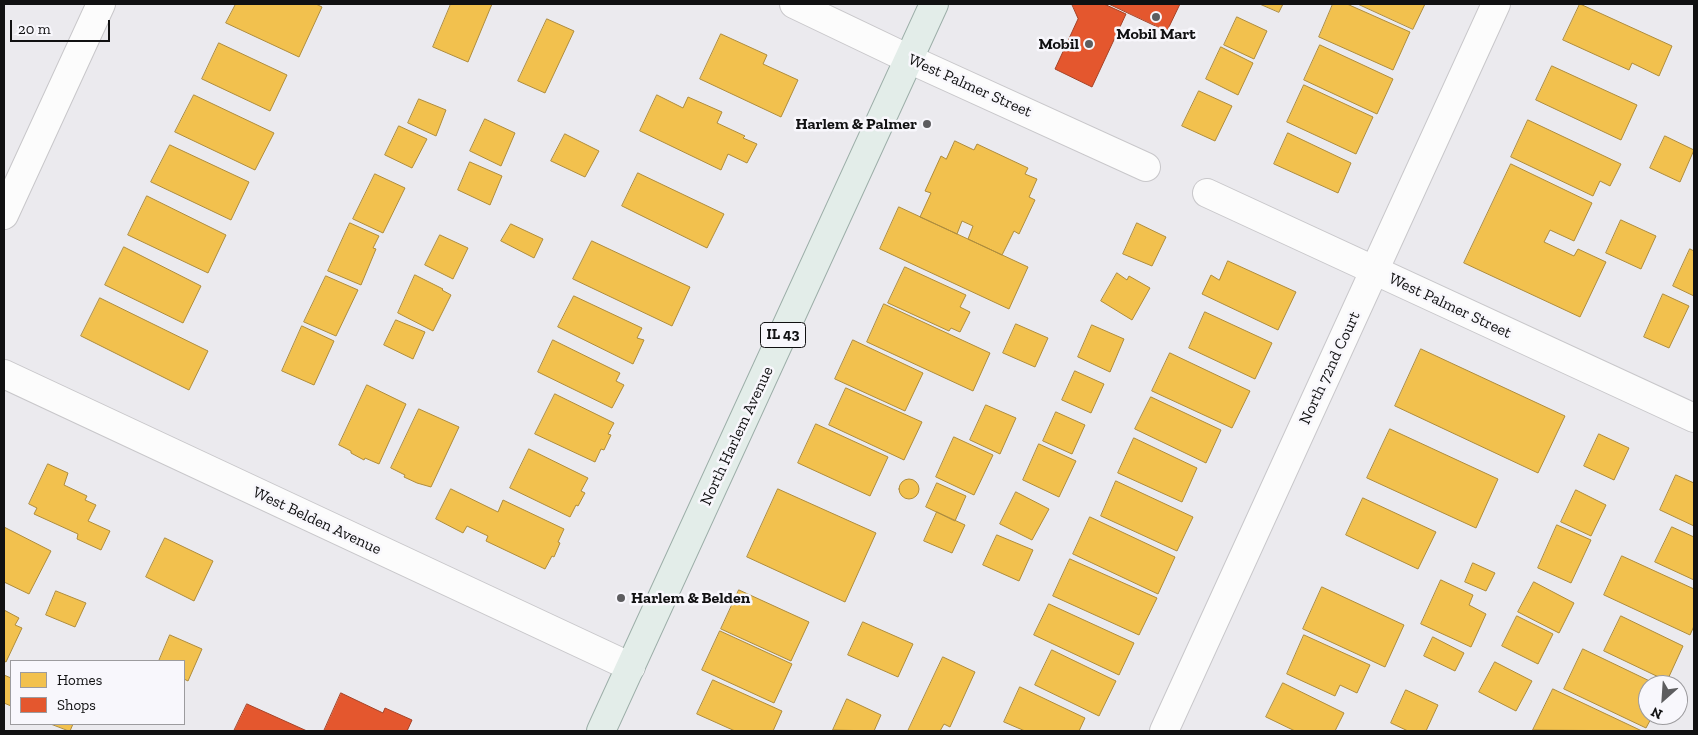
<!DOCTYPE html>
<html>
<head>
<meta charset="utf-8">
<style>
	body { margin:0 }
	#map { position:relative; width:1698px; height:735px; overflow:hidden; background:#ebeaee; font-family:"Zilla Slab",serif }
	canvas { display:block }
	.frame { position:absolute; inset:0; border:5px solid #111112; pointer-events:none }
	.legend { position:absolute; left:10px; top:660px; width:175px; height:65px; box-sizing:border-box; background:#f8f7fc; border:1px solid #9c9b9e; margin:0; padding:6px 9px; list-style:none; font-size:15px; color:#111112 }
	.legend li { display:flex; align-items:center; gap:10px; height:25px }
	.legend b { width:25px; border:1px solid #9c9b9e }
	.north { position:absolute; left:1638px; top:675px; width:50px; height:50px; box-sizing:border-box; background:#f8f7fc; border:1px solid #9c9b9e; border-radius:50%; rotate:206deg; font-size:14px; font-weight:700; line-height:20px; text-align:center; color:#111112 }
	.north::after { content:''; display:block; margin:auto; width:18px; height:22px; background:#5d5d5f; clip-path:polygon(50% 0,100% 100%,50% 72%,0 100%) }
	.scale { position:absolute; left:10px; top:20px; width:100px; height:22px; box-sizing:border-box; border:2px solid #111112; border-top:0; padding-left:6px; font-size:15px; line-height:18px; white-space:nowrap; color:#111112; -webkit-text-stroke:4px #f8f7fc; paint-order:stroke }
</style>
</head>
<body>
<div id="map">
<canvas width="1698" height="735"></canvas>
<div class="frame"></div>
<ul class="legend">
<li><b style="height:14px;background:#f2c14e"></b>Homes</li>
<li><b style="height:14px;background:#e4572e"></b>Shops</li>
</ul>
<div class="north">N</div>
<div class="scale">20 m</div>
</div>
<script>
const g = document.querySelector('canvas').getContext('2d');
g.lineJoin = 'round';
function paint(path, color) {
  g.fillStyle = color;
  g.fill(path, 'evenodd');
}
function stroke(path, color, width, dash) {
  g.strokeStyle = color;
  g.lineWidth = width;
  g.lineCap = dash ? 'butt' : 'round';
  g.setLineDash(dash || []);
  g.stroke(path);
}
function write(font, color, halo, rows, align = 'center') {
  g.font = font + ' "Zilla Slab",serif';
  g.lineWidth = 5;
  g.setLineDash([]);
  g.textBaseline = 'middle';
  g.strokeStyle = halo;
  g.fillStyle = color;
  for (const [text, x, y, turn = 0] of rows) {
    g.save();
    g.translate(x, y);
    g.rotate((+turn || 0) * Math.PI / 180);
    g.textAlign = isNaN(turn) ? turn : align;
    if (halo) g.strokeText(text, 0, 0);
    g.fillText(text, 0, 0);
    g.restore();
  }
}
const homes = new Path2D(`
	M 236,4 L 316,4 L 322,7 L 299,57 L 226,23 Z
	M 451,4 L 492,4 L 468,62 L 433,47 Z
	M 1260,4 L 1283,4 L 1279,12 Z
	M 1333,4 L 1347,4 L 1410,32 L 1393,70 L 1319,37 Z
	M 1358,4 L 1425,4 L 1413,29 Z
	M 1580,4 L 1672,46 L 1659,76 L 1632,63 L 1629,70 L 1563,40 Z
	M 1237,17 L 1267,31 L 1254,59 L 1224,45 Z
	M 547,19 L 574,31 L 545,93 L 518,81 Z
	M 721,34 L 767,55 L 763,64 L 798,80 L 781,117 L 700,79 Z
	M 219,43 L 287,75 L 270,111 L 202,79 Z
	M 1320,45 L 1393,79 L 1377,114 L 1304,80 Z
	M 1221,47 L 1253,63 L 1238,95 L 1206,79 Z
	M 1552,66 L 1637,105 L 1621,140 L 1536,100 Z
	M 1304,85 L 1373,117 L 1356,154 L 1287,122 Z
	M 1199,91 L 1232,106 L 1215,141 L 1182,126 Z
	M 194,95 L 274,133 L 255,170 L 175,132 Z
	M 657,95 L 683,108 L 688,97 L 722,112 L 717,123 L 745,136 L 743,138 L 757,144 L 747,163 L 728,154 L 721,170 L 640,131 Z
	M 419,99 L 446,110 L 436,136 L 408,123 Z
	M 485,119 L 515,133 L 501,166 L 470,151 Z
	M 1528,120 L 1621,164 L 1610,186 L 1600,181 L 1593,196 L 1511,157 Z
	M 399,126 L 427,139 L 412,168 L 385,155 Z
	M 1288,133 L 1351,163 L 1338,193 L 1274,164 Z
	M 565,134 L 599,151 L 585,177 L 551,161 Z
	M 1665,136 L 1694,150 L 1680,182 L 1650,168 Z
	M 955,141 L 974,150 L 977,144 L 1028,168 L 1025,174 L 1037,179 L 1029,197 L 1035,200 L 1019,234 L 1014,231 L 1002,255 L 968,239 L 973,226 L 962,221 L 957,234 L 920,217 L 931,193 L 925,191 L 941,156 L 946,159 Z
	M 170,145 L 249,182 L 231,220 L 151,182 Z
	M 470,162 L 502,176 L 490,205 L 458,190 Z
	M 1511,164 L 1592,203 L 1574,241 L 1550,230 L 1544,242 L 1574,256 L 1578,249 L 1606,262 L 1580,317 L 1464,263 Z
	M 638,173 L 724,214 L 707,248 L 622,206 Z
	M 375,174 L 405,188 L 383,233 L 353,219 Z
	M 147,196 L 226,235 L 208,273 L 128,235 Z
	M 899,207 L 1028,267 L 1009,309 L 880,249 Z
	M 1621,220 L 1656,236 L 1641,269 L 1606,253 Z
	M 350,223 L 379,236 L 373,248 L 376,249 L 361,285 L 328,271 Z
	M 1137,223 L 1166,237 L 1152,266 L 1123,254 Z
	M 511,224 L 543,239 L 534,258 L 501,241 Z
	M 440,235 L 468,248 L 453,279 L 425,265 Z
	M 592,241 L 690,287 L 672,326 L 573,279 Z
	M 124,247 L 201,286 L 183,323 L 105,285 Z
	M 1690,249 L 1694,251 L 1694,296 L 1673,286 Z
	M 1228,261 L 1296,292 L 1278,330 L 1202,294 L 1211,275 L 1219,280 Z
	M 905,267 L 966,295 L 960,307 L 970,312 L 960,332 L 951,328 L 949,331 L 888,303 Z
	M 1117,273 L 1127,280 L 1129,276 L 1150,288 L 1132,320 L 1101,301 Z
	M 415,275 L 443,289 L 442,290 L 451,295 L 433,331 L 398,313 Z
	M 326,276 L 358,290 L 336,336 L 304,322 Z
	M 1663,294 L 1689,306 L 1669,348 L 1644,337 Z
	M 574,296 L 642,328 L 637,338 L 644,340 L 633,364 L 558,327 Z
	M 100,298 L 208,351 L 189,390 L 81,336 Z
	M 884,304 L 990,353 L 973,391 L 867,342 Z
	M 1205,312 L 1272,343 L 1255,379 L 1189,348 Z
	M 396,320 L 425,332 L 413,359 L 384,345 Z
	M 1016,324 L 1048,338 L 1035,367 L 1003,353 Z
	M 1092,325 L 1124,339 L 1110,372 L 1078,357 Z
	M 302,326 L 334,341 L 314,385 L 282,371 Z
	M 553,340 L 620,373 L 616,381 L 624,385 L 612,408 L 538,372 Z
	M 853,340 L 923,373 L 905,411 L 835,379 Z
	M 1421,349 L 1565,416 L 1538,473 L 1395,406 Z
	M 1170,353 L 1250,391 L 1232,428 L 1152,391 Z
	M 1075,371 L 1104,384 L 1091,413 L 1062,400 Z
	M 367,385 L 406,404 L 379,464 L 365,458 L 364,460 L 351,453 L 351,451 L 339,445 Z
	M 846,388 L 922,422 L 904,460 L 829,425 Z
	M 555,394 L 614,423 L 608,434 L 611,435 L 604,450 L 601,449 L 595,462 L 535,434 Z
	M 1151,397 L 1221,430 L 1206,463 L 1135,429 Z
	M 986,405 L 1016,418 L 1000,454 L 970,440 Z
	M 419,409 L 459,427 L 431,487 L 417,483 L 404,477 L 405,475 L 391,468 Z
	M 1056,412 L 1085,425 L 1072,454 L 1043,441 Z
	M 816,424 L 888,457 L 870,496 L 798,463 Z
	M 1390,429 L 1498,479 L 1476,528 L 1367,478 Z
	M 1599,434 L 1629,448 L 1614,480 L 1584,466 Z
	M 954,437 L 993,455 L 974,495 L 936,477 Z
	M 1134,438 L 1197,468 L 1182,502 L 1118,473 Z
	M 1039,444 L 1076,461 L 1059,497 L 1023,480 Z
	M 529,449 L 588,478 L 581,491 L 585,493 L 578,506 L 576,505 L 570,517 L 510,488 Z
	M 48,464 L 68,473 L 64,485 L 87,496 L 85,500 L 96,505 L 88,521 L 110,531 L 101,550 L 77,539 L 78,534 L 34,514 L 37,508 L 29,504 Z
	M 1676,475 L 1694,483 L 1694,526 L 1660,510 Z
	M899 489a10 10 0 1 1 20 0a10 10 0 1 1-20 0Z
	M 1116,481 L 1193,517 L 1177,551 L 1101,516 Z
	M 937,483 L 966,496 L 955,521 L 926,507 Z
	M 451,489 L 498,512 L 503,500 L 564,529 L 558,542 L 560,543 L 554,557 L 552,556 L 545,569 L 486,541 L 488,536 L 467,526 L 463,533 L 436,519 Z
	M 778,489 L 876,533 L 845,602 L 747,557 Z
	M 1576,490 L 1606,505 L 1591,536 L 1561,522 Z
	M 1016,492 L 1049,509 L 1032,540 L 1000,524 Z
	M 1363,498 L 1436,532 L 1418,569 L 1346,535 Z
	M 937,512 L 965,525 L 952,553 L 924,541 Z
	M 1090,517 L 1175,557 L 1158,594 L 1073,554 Z
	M 1557,525 L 1591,540 L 1571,583 L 1538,568 Z
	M 4,527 L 51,551 L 29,594 L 4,582 Z
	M 1672,527 L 1694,537 L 1694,580 L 1655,562 Z
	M 997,535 L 1033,550 L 1019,581 L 983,565 Z
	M 165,538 L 213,561 L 194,601 L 146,577 Z
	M 1622,556 L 1694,589 L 1694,626 L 1690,635 L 1604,595 Z
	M 1070,559 L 1157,598 L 1139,635 L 1053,596 Z
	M 1473,563 L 1495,573 L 1486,591 L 1465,582 Z
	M 1441,580 L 1473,595 L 1469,605 L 1486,614 L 1471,647 L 1421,624 Z
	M 1534,582 L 1574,603 L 1559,633 L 1518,612 Z
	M 1322,587 L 1404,625 L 1385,667 L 1303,629 Z
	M 739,590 L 809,622 L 791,661 L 721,629 Z
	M 56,591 L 86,603 L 75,627 L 46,615 Z
	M 1049,604 L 1134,643 L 1119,675 L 1034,635 Z
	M 4,610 L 19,618 L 15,625 L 22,628 L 6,662 L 4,661 Z
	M 1517,616 L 1553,634 L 1538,664 L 1502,646 Z
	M 1621,616 L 1683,646 L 1667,681 L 1604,651 Z
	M 863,622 L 913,644 L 898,677 L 848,655 Z
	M 720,631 L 792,664 L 774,703 L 702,670 Z
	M 170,635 L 202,649 L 188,681 L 184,679 L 184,661 L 159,661 Z
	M 1304,635 L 1370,665 L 1357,693 L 1340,685 L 1335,696 L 1287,674 Z
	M 1433,637 L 1464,653 L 1455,671 L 1424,656 Z
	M 1583,649 L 1658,685 L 1648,685 L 1648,715 L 1653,715 L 1646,728 L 1564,689 Z
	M 1052,650 L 1116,681 L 1099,716 L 1035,685 Z
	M 943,657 L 975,672 L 950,727 L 944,724 L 940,731 L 908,731 Z
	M 1495,662 L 1532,681 L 1516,711 L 1479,692 Z
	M 4,675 L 11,678 L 11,706 L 4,703 Z
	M 713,680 L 782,711 L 773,731 L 735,731 L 697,714 Z
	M 1283,683 L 1344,713 L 1335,731 L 1295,731 L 1266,717 Z
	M 1020,687 L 1085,718 L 1079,731 L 1025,731 L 1004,722 Z
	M 1553,689 L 1642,731 L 1533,730 Z
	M 1406,690 L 1438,705 L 1426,731 L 1408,731 L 1391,723 Z
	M 847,699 L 881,715 L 874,731 L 833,730 Z
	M 51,724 L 73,724 L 70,731 Z`);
const shops = new Path2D(`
	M 1072,4 L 1104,4 L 1126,14 L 1092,87 L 1055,69 L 1078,19 Z
	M 1109,4 L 1180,4 L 1167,31 Z
	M 341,693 L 383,713 L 385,708 L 412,720 L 407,731 L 324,731 Z
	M 247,704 L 307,731 L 234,731 Z`);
const minor = new Path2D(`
	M 794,4 L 909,59 L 1146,167
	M 1207,193 L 1694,418
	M 4,215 L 101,4
	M 4,374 L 631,667
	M 1164,731 L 1496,4`);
const primary = new Path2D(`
	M 601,731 L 934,4`);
const markers = [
	[1156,17,5,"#5d5d5f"],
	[1089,44,5,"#5d5d5f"],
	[927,124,5,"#5d5d5f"],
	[621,598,5,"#5d5d5f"]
];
const shields = [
	[783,335,45]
];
const shieldNames = [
	["IL 43",783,335]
];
const poiNames = [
	["Mobil Mart",1156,34,"center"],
	["Mobil",1079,44],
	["Harlem & Palmer",917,124],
	["Harlem & Belden",631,598,"left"]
];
const streetNames = [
	["West Palmer Street",970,86,24],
	["West Palmer Street",1450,306,25],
	["North 72nd Court",1330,368,-65],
	["North Harlem Avenue",737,436,-65],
	["West Belden Avenue",317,521,25]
];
paint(homes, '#f2c14e');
stroke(homes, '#ae8c3c', 1);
paint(shops, '#e4572e');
stroke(shops, '#a54226', 1);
stroke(minor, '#c8c7ca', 30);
stroke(primary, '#9caea8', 30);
stroke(minor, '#fcfcfc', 28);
stroke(primary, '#e3ede9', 28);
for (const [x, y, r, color] of markers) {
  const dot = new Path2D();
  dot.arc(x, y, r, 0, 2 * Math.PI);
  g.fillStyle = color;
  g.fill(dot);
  stroke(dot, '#f8f7fc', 2);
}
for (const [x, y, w] of shields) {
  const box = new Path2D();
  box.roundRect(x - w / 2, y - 12.5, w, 25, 4);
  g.fillStyle = '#f8f7fc';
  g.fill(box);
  stroke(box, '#111112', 1);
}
write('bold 15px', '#111112', null, shieldNames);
write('bold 16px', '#111112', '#f8f7fc', poiNames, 'right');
write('16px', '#111112', '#f8f7fc', streetNames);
</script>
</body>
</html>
